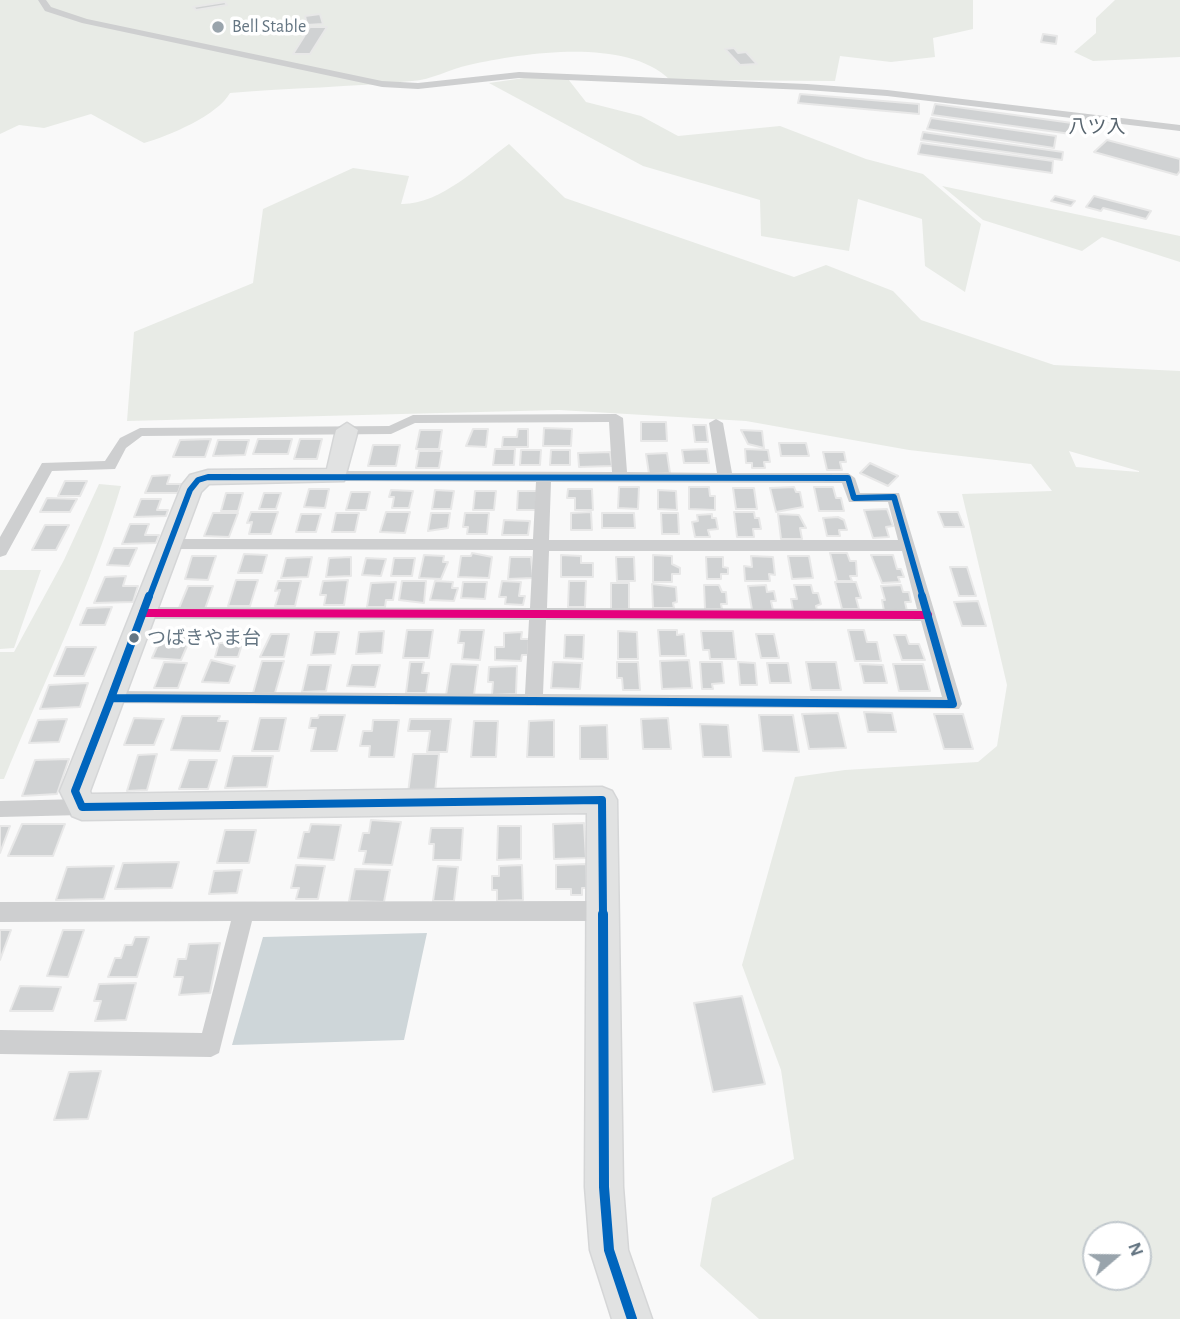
<!DOCTYPE html>
<html>
<head>
<meta charset="utf-8">
<style>
	body { margin:0 }
	#map { position:relative; width:1180px; height:1319px; overflow:hidden; background:#f9f9f9; font-family:"Alegreya Sans",sans-serif }
	canvas { display:block }
	.north { position:absolute; left:1082px; top:1221px; width:70px; height:70px; box-sizing:border-box; background:#fff; border:2px solid #c1c8cd; border-radius:50%; rotate:70deg; font-size:19px; font-weight:700; line-height:28px; text-align:center; color:#657683 }
	.north::after { content:''; display:block; margin:auto; width:24px; height:32px; background:#99a4ac; clip-path:polygon(50% 0,100% 100%,50% 72%,0 100%) }
</style>
</head>
<body>
<div id="map">
<canvas width="1180" height="1319"></canvas>
<div class="north">N</div>
</div>
<script>
const g = document.querySelector('canvas').getContext('2d');
g.lineJoin = 'round';
function paint(path, color) {
  g.fillStyle = color;
  g.fill(path, 'evenodd');
}
function stroke(path, color, width, dash) {
  g.strokeStyle = color;
  g.lineWidth = width;
  g.lineCap = dash ? 'butt' : 'round';
  g.setLineDash(dash || []);
  g.stroke(path);
}
function write(font, color, halo, rows, align = 'center') {
  g.font = font + ' "Alegreya Sans","Noto Sans JP",sans-serif';
  g.lineWidth = 7;
  g.setLineDash([]);
  g.textBaseline = 'middle';
  g.strokeStyle = halo;
  g.fillStyle = color;
  for (const [text, x, y, turn = 0] of rows) {
    g.save();
    g.translate(x, y);
    g.rotate((+turn || 0) * Math.PI / 180);
    g.textAlign = isNaN(turn) ? turn : align;
    if (halo) g.strokeText(text, 0, 0);
    g.fillText(text, 0, 0);
    g.restore();
  }
}
const green = new Path2D(`
	M 0,0 L 973,0 L 973,29 L 933,38 L 935,57 L 891,62 L 840,56 L 835,81 L 670,80 C 626,37 524,53 469,65 C 450,69 431,80 412,81 C 351,87 290,88 230,93 C 218,115 169,136 144,143 L 91,114 L 44,128 L 19,125 L 0,134 Z
	M 1115,0 L 1180,0 L 1180,57 L 1093,61 L 1074,52 L 1096,33 L 1096,18 Z
	M 531,77 L 568,79 L 586,102 L 641,116 L 678,136 L 780,126 L 866,159 L 923,174 L 981,224 L 965,292 L 925,266 L 922,219 L 858,199 L 849,251 L 761,236 L 760,200 L 643,166 L 489,83 Z
	M 509,144 L 565,198 L 794,277 L 826,265 L 893,291 L 921,320 L 1054,365 L 1180,371 L 1180,1319 L 759,1319 L 700,1266 L 712,1198 L 794,1159 L 781,1070 L 742,965 L 795,777 L 845,770 L 978,762 L 997,746 L 1007,685 L 962,494 L 1052,491 L 1031,464 L 909,450 L 746,421 L 559,410 L 127,421 L 134,332 L 253,283 L 263,209 L 353,168 L 409,176 L 401,204 C 440,205 479,166 509,144 ZM 1069,451 L 1139,471 L 1139,472 L 1076,467 ZM 1096,1235 L 1138,1235 L 1138,1277 L 1096,1277 Z
	M 942,186 L 1180,236 L 1180,262 L 1102,237 L 1082,251 L 983,220 Z
	M 99,484 L 121,486 C 91,587 44,681 4,779 L 0,779 L 0,652 L 14,652 L 64,560 Z
	M 0,570 L 41,570 L 14,648 L 0,649 Z`);
const water = new Path2D(`
	M 427,933 L 404,1040 L 232,1045 L 263,937 Z`);
const building = new Path2D(`
	M 225,2 L 227,5 L 196,10 L 193,7 Z
	M 320,14 L 323,24 L 307,25 L 305,16 Z
	M 310,27 L 327,27 L 310,54 L 293,54 Z
	M 1043,34 L 1057,36 L 1056,44 L 1041,42 Z
	M 734,48 L 738,53 L 746,52 L 757,64 L 740,65 L 725,49 Z
	M 800,94 L 919,104 L 919,114 L 798,103 Z
	M 935,104 L 1072,123 L 1071,134 L 932,115 Z
	M 931,118 L 1056,136 L 1054,148 L 927,129 Z
	M 923,132 L 1063,152 L 1062,160 L 921,140 Z
	M 1107,140 L 1180,159 L 1180,171 L 1177,175 L 1094,152 Z
	M 921,143 L 1053,161 L 1052,173 L 918,154 Z
	M 1055,196 L 1075,201 L 1071,206 L 1051,201 Z
	M 1094,196 L 1151,211 L 1146,219 L 1103,208 L 1101,211 L 1086,207 Z
	M 641,422 L 666,422 L 667,441 L 641,441 Z
	M 693,425 L 706,425 L 708,442 L 695,442 Z
	M 544,428 L 572,429 L 571,446 L 543,446 Z
	M 473,429 L 488,429 L 486,447 L 466,446 Z
	M 518,429 L 528,429 L 528,447 L 502,447 L 503,437 L 517,437 Z
	M 420,430 L 442,430 L 439,449 L 416,449 Z
	M 741,430 L 762,431 L 764,448 L 748,444 Z
	M 211,439 L 205,457 L 173,457 L 180,440 Z
	M 258,439 L 292,439 L 288,454 L 253,454 Z
	M 300,439 L 322,439 L 317,459 L 294,459 Z
	M 218,440 L 249,440 L 245,455 L 213,456 Z
	M 779,443 L 806,443 L 809,456 L 781,456 Z
	M 373,445 L 400,445 L 396,466 L 368,466 Z
	M 495,449 L 515,449 L 514,465 L 493,465 Z
	M 707,449 L 709,463 L 684,463 L 682,450 Z
	M 745,449 L 768,450 L 770,462 L 764,462 L 765,468 L 752,468 L 752,463 L 746,463 Z
	M 521,450 L 541,450 L 540,465 L 520,465 Z
	M 551,450 L 570,450 L 570,465 L 550,465 Z
	M 419,451 L 442,451 L 439,468 L 416,468 Z
	M 610,452 L 612,466 L 579,467 L 578,453 Z
	M 823,452 L 844,452 L 846,462 L 840,462 L 842,470 L 827,470 Z
	M 667,453 L 670,473 L 649,474 L 646,454 Z
	M 870,463 L 898,476 L 888,486 L 860,473 Z
	M 170,475 L 167,484 L 181,484 L 178,493 L 145,493 L 152,476 Z
	M 65,481 L 87,481 L 80,496 L 58,496 Z
	M 619,487 L 639,487 L 638,509 L 618,508 Z
	M 689,487 L 709,487 L 710,496 L 715,496 L 715,510 L 689,509 Z
	M 794,487 L 796,492 L 800,492 L 803,507 L 776,512 L 770,488 Z
	M 814,487 L 833,487 L 836,498 L 841,498 L 844,511 L 819,511 Z
	M 733,488 L 754,488 L 757,509 L 736,509 Z
	M 309,489 L 329,489 L 325,508 L 304,507 Z
	M 568,489 L 592,489 L 593,510 L 575,510 L 575,498 L 567,498 Z
	M 391,490 L 413,491 L 409,508 L 392,508 L 394,497 L 389,497 Z
	M 435,490 L 454,491 L 451,509 L 432,509 Z
	M 658,490 L 676,491 L 677,510 L 658,509 Z
	M 475,491 L 496,491 L 494,510 L 473,510 Z
	M 518,491 L 537,491 L 536,510 L 517,510 Z
	M 351,492 L 370,492 L 366,510 L 346,510 Z
	M 226,493 L 243,493 L 238,511 L 221,511 Z
	M 264,493 L 281,493 L 276,509 L 259,509 Z
	M 47,498 L 77,499 L 70,512 L 40,512 Z
	M 141,499 L 161,499 L 157,510 L 168,510 L 166,516 L 134,517 Z
	M 887,509 L 893,526 L 886,527 L 889,537 L 873,538 L 864,510 Z
	M 251,512 L 278,512 L 271,534 L 249,534 L 252,522 L 247,523 Z
	M 386,512 L 410,512 L 405,533 L 380,532 Z
	M 591,512 L 592,530 L 571,530 L 571,513 Z
	M 734,512 L 754,512 L 755,518 L 759,518 L 761,529 L 753,529 L 754,537 L 737,537 Z
	M 938,512 L 958,512 L 964,527 L 944,527 Z
	M 213,513 L 238,513 L 229,537 L 204,536 Z
	M 336,513 L 359,513 L 355,532 L 332,532 Z
	M 431,513 L 450,513 L 448,528 L 428,531 Z
	M 465,513 L 489,513 L 487,534 L 467,534 L 468,527 L 463,527 Z
	M 602,513 L 634,513 L 635,528 L 602,528 Z
	M 661,513 L 678,513 L 679,534 L 662,534 Z
	M 301,514 L 321,514 L 316,532 L 296,532 Z
	M 712,514 L 712,518 L 716,518 L 718,529 L 708,530 L 710,537 L 695,537 L 692,522 L 698,521 L 697,515 Z
	M 778,514 L 799,515 L 806,528 L 800,528 L 802,539 L 781,539 Z
	M 838,517 L 844,520 L 847,530 L 839,530 L 840,536 L 827,536 L 823,518 Z
	M 504,520 L 530,521 L 528,535 L 502,535 Z
	M 130,524 L 149,524 L 145,535 L 159,535 L 156,543 L 122,544 Z
	M 45,525 L 69,525 L 56,550 L 32,550 Z
	M 114,548 L 137,548 L 129,566 L 107,565 Z
	M 472,553 L 492,557 L 489,578 L 458,577 L 461,556 L 471,556 Z
	M 830,553 L 847,553 L 850,561 L 856,561 L 857,576 L 850,576 L 852,581 L 837,581 Z
	M 244,554 L 267,555 L 262,573 L 238,573 Z
	M 424,555 L 444,556 L 443,562 L 448,562 L 441,579 L 419,578 Z
	M 561,555 L 581,556 L 581,563 L 593,563 L 593,577 L 561,577 Z
	M 653,555 L 672,556 L 672,564 L 680,568 L 680,574 L 672,574 L 672,582 L 653,582 Z
	M 871,555 L 893,555 L 897,569 L 901,569 L 904,577 L 898,577 L 900,582 L 882,583 Z
	M 192,556 L 216,556 L 208,580 L 185,579 Z
	M 751,556 L 773,557 L 775,575 L 769,574 L 770,581 L 745,581 L 744,566 L 752,567 Z
	M 788,556 L 809,556 L 813,578 L 792,579 Z
	M 312,557 L 308,577 L 281,578 L 286,558 Z
	M 351,557 L 351,576 L 326,577 L 329,558 Z
	M 510,557 L 531,557 L 533,578 L 508,579 Z
	M 616,557 L 634,557 L 635,581 L 617,581 Z
	M 706,557 L 723,557 L 723,567 L 728,568 L 728,574 L 721,574 L 721,579 L 707,579 Z
	M 366,558 L 386,559 L 381,576 L 362,575 Z
	M 394,558 L 415,558 L 412,576 L 391,576 Z
	M 950,567 L 967,567 L 976,596 L 959,596 Z
	M 126,576 L 123,586 L 138,586 L 133,602 L 94,603 L 105,577 Z
	M 236,580 L 258,580 L 250,606 L 228,606 Z
	M 348,580 L 344,605 L 324,605 L 326,595 L 320,595 L 323,581 Z
	M 278,581 L 301,581 L 295,606 L 275,606 L 280,590 L 275,591 Z
	M 402,581 L 426,581 L 424,603 L 399,600 Z
	M 435,581 L 453,582 L 452,588 L 458,588 L 454,601 L 430,600 Z
	M 502,581 L 521,582 L 519,596 L 525,596 L 523,605 L 505,604 L 506,597 L 499,597 Z
	M 569,581 L 586,581 L 585,607 L 568,607 Z
	M 396,582 L 393,600 L 386,600 L 385,607 L 367,607 L 371,583 Z
	M 463,582 L 487,582 L 485,599 L 461,598 Z
	M 835,582 L 856,582 L 861,598 L 856,598 L 859,609 L 842,609 Z
	M 611,583 L 629,583 L 629,609 L 611,609 Z
	M 652,584 L 676,587 L 677,602 L 673,603 L 674,608 L 653,608 Z
	M 704,585 L 719,585 L 722,592 L 726,592 L 727,604 L 721,604 L 722,609 L 705,609 Z
	M 766,585 L 767,592 L 774,591 L 776,601 L 771,601 L 773,610 L 752,610 L 748,586 Z
	M 794,585 L 811,585 L 813,593 L 818,593 L 821,604 L 816,606 L 817,610 L 793,610 L 791,599 L 797,599 Z
	M 901,585 L 903,592 L 909,592 L 911,602 L 905,602 L 907,611 L 884,611 L 882,600 L 885,600 L 881,586 Z
	M 188,586 L 213,586 L 205,609 L 179,608 Z
	M 978,601 L 986,626 L 962,626 L 954,602 Z
	M 112,607 L 105,625 L 80,625 L 87,608 Z
	M 407,630 L 433,630 L 429,658 L 403,658 Z
	M 460,630 L 484,630 L 480,660 L 462,659 L 464,643 L 458,643 Z
	M 658,630 L 677,630 L 677,635 L 684,634 L 686,656 L 660,656 Z
	M 848,630 L 864,630 L 867,642 L 877,642 L 881,661 L 855,661 Z
	M 164,631 L 193,632 L 181,660 L 152,658 Z
	M 228,631 L 246,631 L 238,657 L 215,657 L 219,643 L 225,643 Z
	M 384,631 L 382,653 L 356,654 L 359,632 Z
	M 618,631 L 637,632 L 638,659 L 618,659 Z
	M 701,631 L 733,631 L 736,659 L 710,659 L 709,650 L 703,650 Z
	M 315,632 L 339,632 L 335,654 L 311,655 Z
	M 522,632 L 521,639 L 529,639 L 528,655 L 522,655 L 521,661 L 495,660 L 495,647 L 504,647 L 504,633 Z
	M 271,634 L 289,634 L 284,657 L 260,657 Z
	M 756,634 L 774,634 L 779,658 L 761,658 Z
	M 565,635 L 584,635 L 583,659 L 564,658 Z
	M 894,635 L 906,635 L 909,644 L 919,644 L 925,660 L 902,660 Z
	M 66,647 L 96,647 L 84,676 L 54,676 Z
	M 211,660 L 235,666 L 229,683 L 202,682 Z
	M 689,660 L 692,688 L 662,689 L 660,661 Z
	M 262,661 L 284,661 L 275,693 L 253,693 Z
	M 164,662 L 187,663 L 178,688 L 154,688 Z
	M 410,662 L 424,662 L 422,673 L 429,673 L 426,693 L 406,693 Z
	M 553,662 L 582,663 L 580,689 L 551,688 Z
	M 617,662 L 638,662 L 640,690 L 623,690 L 622,678 L 617,678 Z
	M 700,662 L 722,662 L 724,683 L 712,684 L 713,689 L 702,689 Z
	M 738,662 L 755,663 L 757,685 L 740,685 Z
	M 806,662 L 836,662 L 841,690 L 811,690 Z
	M 767,663 L 788,663 L 791,683 L 770,683 Z
	M 451,664 L 478,665 L 474,695 L 446,695 Z
	M 860,664 L 883,665 L 887,683 L 864,683 Z
	M 893,664 L 923,664 L 930,691 L 899,691 Z
	M 308,665 L 331,665 L 326,691 L 302,692 Z
	M 352,665 L 380,665 L 375,687 L 347,686 Z
	M 517,666 L 516,694 L 492,695 L 493,682 L 488,682 L 489,667 Z
	M 88,683 L 80,707 L 40,709 L 49,685 Z
	M 864,712 L 892,713 L 896,732 L 868,732 Z
	M 838,713 L 846,748 L 809,749 L 802,714 Z
	M 934,714 L 963,714 L 973,749 L 944,749 Z
	M 319,715 L 345,715 L 337,751 L 311,751 L 316,728 L 309,728 L 311,718 L 318,718 Z
	M 759,715 L 793,715 L 799,752 L 763,751 Z
	M 182,716 L 220,716 L 218,721 L 228,721 L 220,751 L 171,750 Z
	M 134,718 L 164,719 L 154,745 L 124,745 Z
	M 260,718 L 286,718 L 279,751 L 252,751 Z
	M 668,718 L 671,749 L 643,749 L 641,719 Z
	M 67,719 L 59,742 L 29,743 L 38,720 Z
	M 410,719 L 451,719 L 447,752 L 427,752 L 430,731 L 408,731 Z
	M 373,720 L 399,720 L 394,757 L 369,757 L 370,746 L 360,746 L 363,731 L 372,731 Z
	M 554,720 L 554,757 L 527,757 L 529,721 Z
	M 474,721 L 498,721 L 496,757 L 471,757 Z
	M 700,724 L 728,725 L 731,757 L 703,757 Z
	M 607,725 L 608,759 L 580,759 L 580,726 Z
	M 157,754 L 147,790 L 127,791 L 138,755 Z
	M 413,754 L 439,754 L 435,792 L 408,793 Z
	M 233,756 L 273,756 L 267,787 L 225,788 Z
	M 69,759 L 57,794 L 22,796 L 35,760 Z
	M 189,760 L 217,760 L 208,789 L 179,789 Z
	M 371,820 L 401,822 L 392,865 L 363,864 L 366,851 L 359,851 L 363,833 L 369,833 Z
	M 584,823 L 586,858 L 554,859 L 553,824 Z
	M 22,824 L 65,824 L 53,856 L 8,856 Z
	M 311,824 L 341,825 L 334,860 L 298,858 L 304,832 L 309,832 Z
	M 0,826 L 10,826 L 0,853 Z
	M 498,826 L 521,826 L 521,859 L 497,860 Z
	M 431,828 L 463,828 L 461,860 L 433,860 L 434,844 L 429,844 Z
	M 225,830 L 256,830 L 249,863 L 217,863 Z
	M 179,862 L 172,888 L 115,889 L 123,863 Z
	M 586,864 L 587,888 L 582,888 L 582,895 L 571,895 L 571,889 L 556,889 L 556,865 Z
	M 296,865 L 325,866 L 318,899 L 296,899 L 299,888 L 291,888 Z
	M 522,865 L 523,900 L 497,901 L 497,890 L 492,890 L 492,876 L 499,876 L 499,866 Z
	M 114,866 L 104,899 L 56,900 L 67,867 Z
	M 438,866 L 458,867 L 454,901 L 433,901 Z
	M 355,869 L 390,870 L 384,902 L 349,901 Z
	M 242,870 L 237,893 L 209,894 L 214,871 Z
	M 0,930 L 11,930 L 0,960 Z
	M 63,930 L 84,930 L 68,977 L 47,976 Z
	M 135,937 L 149,937 L 137,977 L 108,977 L 115,958 L 121,958 L 125,945 L 132,945 Z
	M 220,943 L 210,993 L 179,995 L 183,977 L 174,977 L 178,959 L 186,959 L 189,944 Z
	M 136,983 L 126,1020 L 95,1021 L 101,1001 L 94,1001 L 99,984 Z
	M 20,986 L 61,987 L 53,1011 L 10,1011 Z
	M 742,996 L 765,1084 L 713,1092 L 694,1003 Z
	M 101,1071 L 88,1119 L 54,1120 L 69,1072 Z`);
const street = new Path2D(`
	M 38,0 L 46,0 L 51,7 L 87,19 L 382,81 L 418,83 L 519,72 L 807,84 L 887,90 L 1180,125 L 1180,131 L 887,96 L 807,90 L 519,78 L 418,89 L 382,87 L 82,23 L 45,11 Z
	M 616,414 L 623,418 L 627,472 L 717,473 L 709,423 L 716,419 L 723,423 L 732,473 L 848,473 L 855,478 L 860,493 L 899,493 L 962,704 L 959,709 L 103,703 L 100,698 L 103,693 L 109,691 L 525,694 L 529,620 L 143,619 L 135,613 L 143,607 L 530,608 L 533,550 L 170,549 L 162,544 L 170,539 L 533,539 L 536,482 L 336,481 L 329,476 L 336,471 L 612,472 L 609,422 L 415,423 L 391,434 L 142,436 L 126,448 L 115,469 L 52,471 L 6,555 L 0,557 L 0,537 L 42,463 L 105,461 L 120,438 L 140,428 L 389,426 L 413,415 ZM 551,482 L 842,483 L 849,502 L 888,502 L 898,540 L 549,540 ZM 549,551 L 902,551 L 917,609 L 547,608 ZM 546,620 L 921,621 L 942,697 L 543,694 Z
	M 82,799 L 89,801 L 92,807 L 89,813 L 82,815 L 0,817 L 0,801 Z
	M 602,901 L 609,904 L 613,911 L 609,918 L 602,921 L 252,921 L 219,1053 L 211,1057 L 0,1054 L 0,1030 L 202,1033 L 231,921 L 0,922 L 0,902 Z`);
const secondary = new Path2D(`
	M 347,423 L 358,430 L 344,481 L 209,484 L 201,492 L 90,791 L 91,794 L 602,787 L 612,791 L 617,800 L 623,1187 L 628,1250 L 652,1319 L 612,1319 L 590,1250 L 585,1187 L 587,813 L 82,820 L 72,816 L 60,791 L 182,485 L 190,475 L 208,470 L 327,469 L 336,430 Z`);
const bus1 = new Path2D(`
	M 143,613 L 928,615`);
const bus2Far2 = new Path2D(`
	M 149,598 L 190,490 L 198,480 L 208,477 L 848,478 L 854,498 L 894,497 L 923,598`);
const bus2Far1 = new Path2D(`
	M 111,698 L 953,704 L 922,596
	M 111,698 L 75,791 L 82,807 L 602,800 L 603,915
	M 111,698 L 149,596`);
const bus2 = new Path2D(`
	M 603,914 L 604,1187 L 609,1250 L 632,1319`);
const markers = [
	[218,27,7,"#99a4ac"],
	[134,638,6,"#657683"]
];
const farPoinames = [
	["Bell Stable",232,27]
];
const farNeighbourhoodnames = [
	["八ツ入",1097,127]
];
const busNames = [
	["つばきやま台",147,638]
];
paint(green, '#e8ebe6');
paint(water, '#ced6d9');
paint(building, '#d0d2d3');
stroke(building, '#e8e8e8', 2);
stroke(secondary, '#d5d6d7', 3);
paint(street, '#cecfd0');
paint(secondary, '#e1e2e2');
stroke(bus1, '#e5007d', 8);
stroke(bus2Far2, '#0065bd', 6);
stroke(bus2Far1, '#0065bd', 8);
stroke(bus2, '#0065bd', 10);
for (const [x, y, r, color] of markers) {
  const dot = new Path2D();
  dot.arc(x, y, r, 0, 2 * Math.PI);
  g.fillStyle = color;
  g.fill(dot);
  stroke(dot, '#fff', 2.5);
}
write('18px', '#657683', '#fff', farPoinames, 'left');
write('19px', '#57646e', '#fff', farNeighbourhoodnames);
write('19px', '#657683', '#fff', busNames, 'left');
</script>
</body>
</html>
